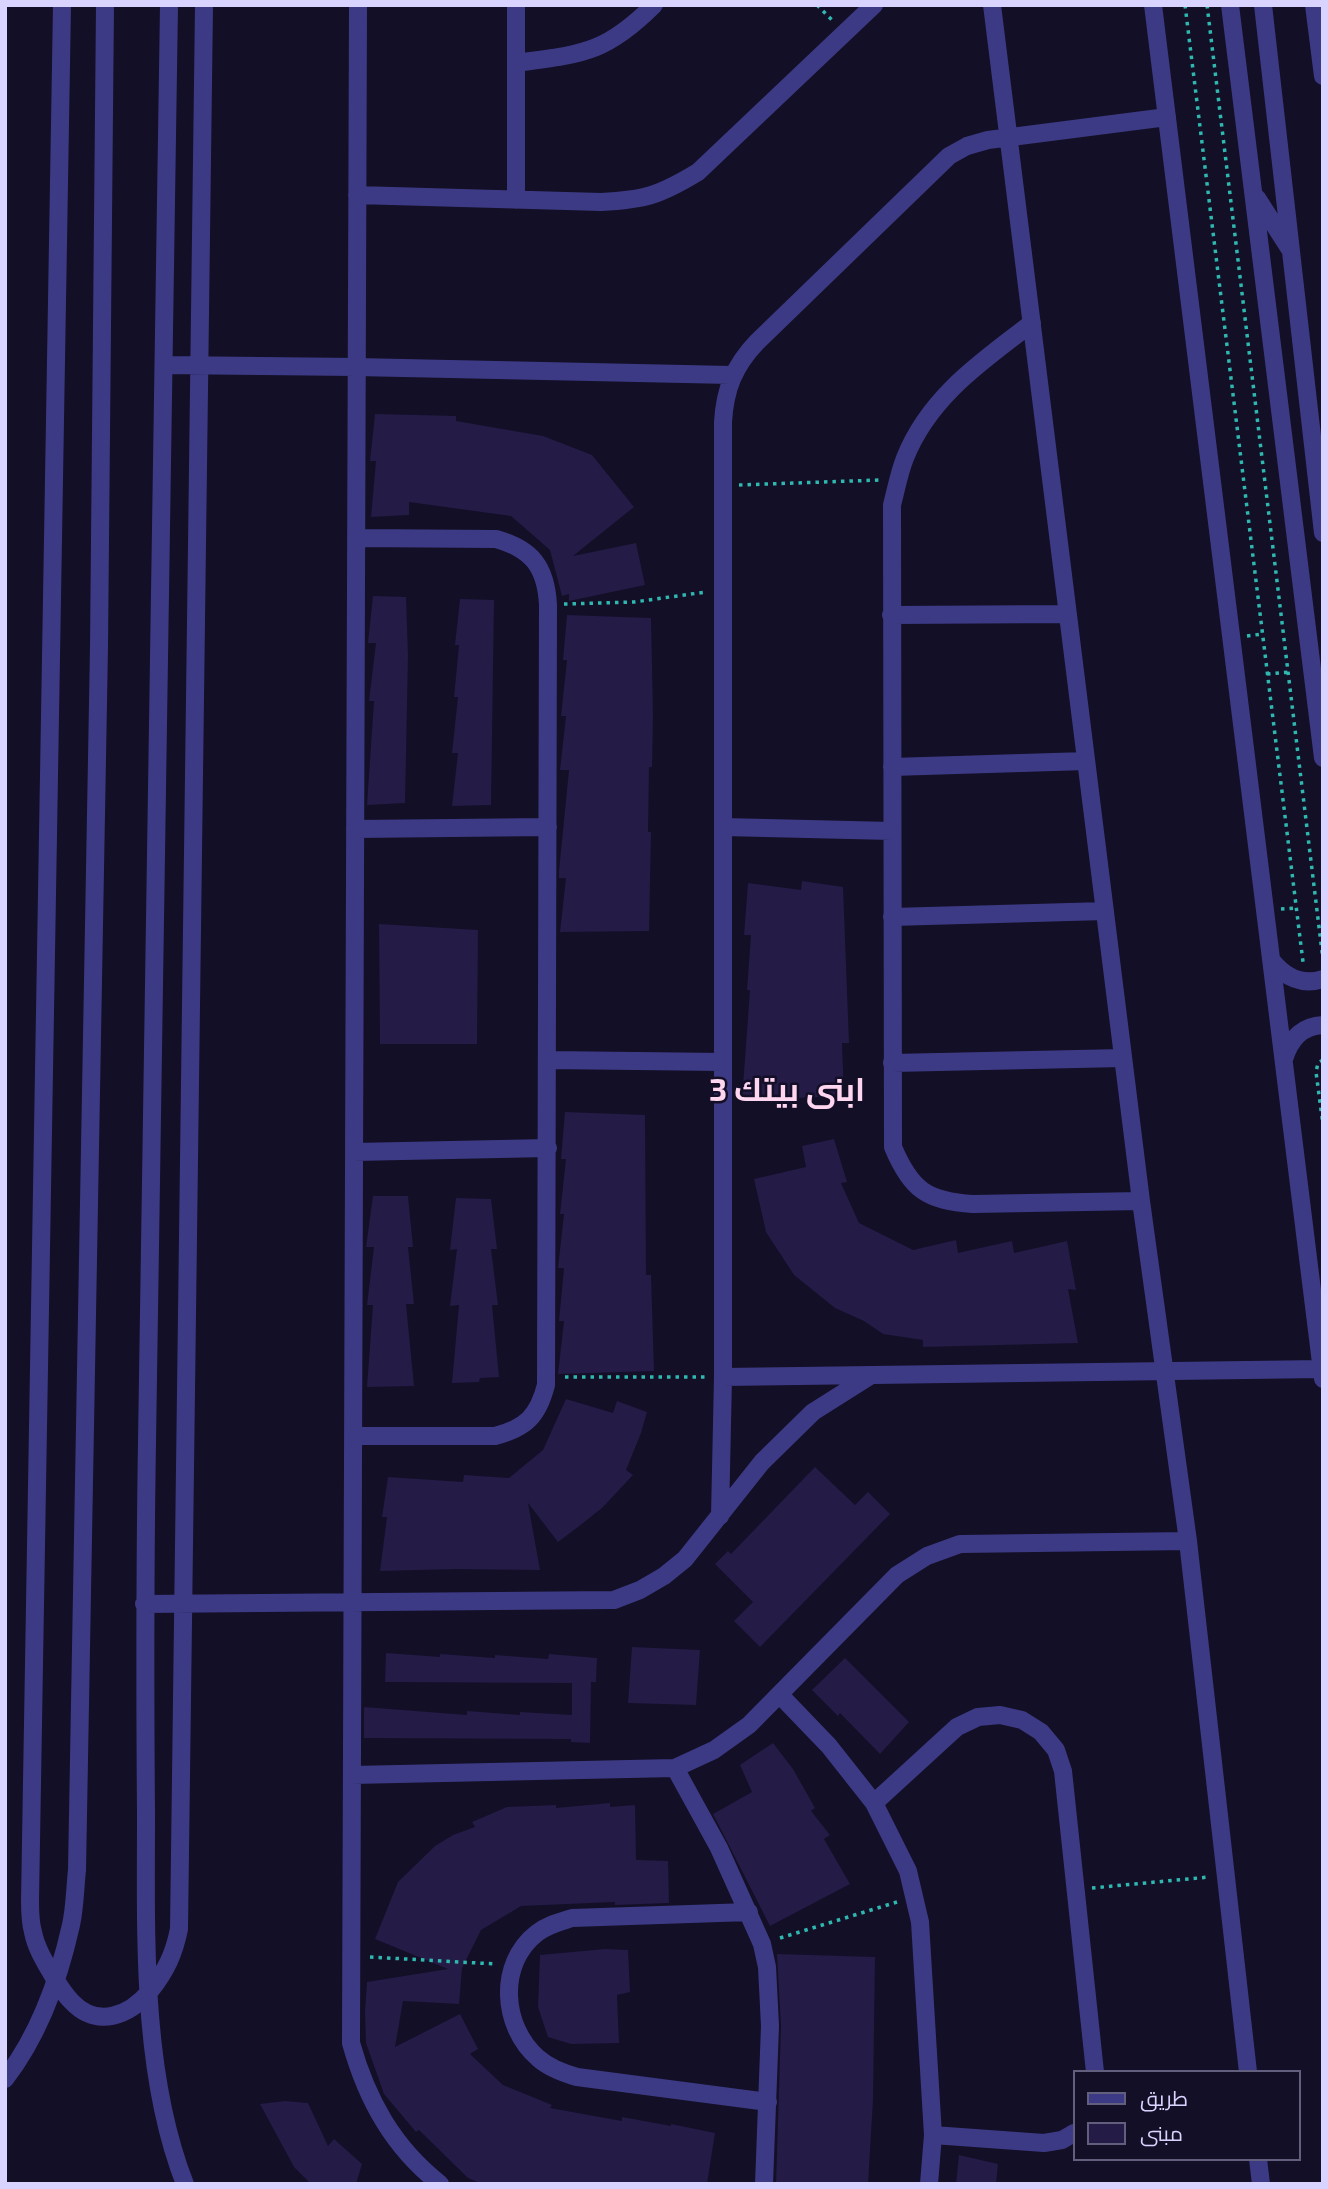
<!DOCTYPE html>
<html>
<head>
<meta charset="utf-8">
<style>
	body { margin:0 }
	#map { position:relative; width:1328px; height:2189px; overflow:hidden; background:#130f26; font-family:"Exo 2",Cairo,sans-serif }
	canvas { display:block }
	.frame { position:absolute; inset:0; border:7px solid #d9d4ff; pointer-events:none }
	.legend { position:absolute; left:1073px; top:2070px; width:228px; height:91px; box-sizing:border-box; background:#130f26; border:2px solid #625e7d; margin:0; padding:9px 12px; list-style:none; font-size:21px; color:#d9d4ff }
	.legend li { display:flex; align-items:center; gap:14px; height:35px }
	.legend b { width:35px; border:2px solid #625e7d }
</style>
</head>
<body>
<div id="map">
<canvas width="1328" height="2189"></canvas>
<div class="frame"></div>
<ul class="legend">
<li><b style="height:9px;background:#3d3a85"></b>طريق</li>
<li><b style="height:19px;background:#241b47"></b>مبنى</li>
</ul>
</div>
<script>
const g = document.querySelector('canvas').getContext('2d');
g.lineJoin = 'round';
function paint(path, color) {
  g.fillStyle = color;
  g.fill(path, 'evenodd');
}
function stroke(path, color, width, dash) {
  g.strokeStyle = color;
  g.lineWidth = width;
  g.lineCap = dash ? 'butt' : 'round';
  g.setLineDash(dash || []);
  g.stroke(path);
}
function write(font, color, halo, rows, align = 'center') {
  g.font = font + ' "Exo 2",Cairo,sans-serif';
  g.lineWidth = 5;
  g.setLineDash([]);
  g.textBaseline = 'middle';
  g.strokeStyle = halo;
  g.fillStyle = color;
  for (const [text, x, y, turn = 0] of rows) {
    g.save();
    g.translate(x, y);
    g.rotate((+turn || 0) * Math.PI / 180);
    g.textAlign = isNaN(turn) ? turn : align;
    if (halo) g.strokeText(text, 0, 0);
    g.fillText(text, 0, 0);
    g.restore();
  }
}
const building = new Path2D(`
	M 375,414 L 456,416 L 456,421 L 543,436 L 592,455 L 634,507 L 573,556 L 636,543 L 645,585 L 569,601 L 569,594 L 562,596 L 550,550 L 511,516 L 409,502 L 409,515 L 371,517 L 376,461 L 370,461 Z
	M 373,596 L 406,597 L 408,655 L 405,803 L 367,805 L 374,701 L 369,701 L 376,643 L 368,643 Z
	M 460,599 L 494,600 L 491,805 L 452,806 L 458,753 L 452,753 L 458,697 L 454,697 L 459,645 L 455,645 Z
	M 567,615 L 651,618 L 653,715 L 652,767 L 649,767 L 648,832 L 651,832 L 649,931 L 560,932 L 566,878 L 559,878 L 559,871 L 569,770 L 560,770 L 566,716 L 561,716 L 567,660 L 563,660 Z
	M 802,881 L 843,887 L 849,1043 L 842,1043 L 844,1096 L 742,1100 L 750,990 L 747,990 L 751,935 L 744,935 L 748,883 L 801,890 Z
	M 379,924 L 478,930 L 477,1044 L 380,1044 Z
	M 565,1112 L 645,1115 L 646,1275 L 651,1275 L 654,1371 L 558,1374 L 564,1321 L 559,1321 L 564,1268 L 558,1268 L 564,1214 L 560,1214 L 566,1159 L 561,1159 Z
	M 834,1139 L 847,1182 L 841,1183 L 859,1223 L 913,1250 L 956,1240 L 958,1253 L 1012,1241 L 1014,1253 L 1067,1241 L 1076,1290 L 1068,1289 L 1078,1343 L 923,1347 L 923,1340 L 883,1334 L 864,1321 L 835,1308 L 794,1275 L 766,1232 L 754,1179 L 806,1167 L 802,1146 Z
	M 373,1196 L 408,1196 L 413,1247 L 408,1247 L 414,1304 L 406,1304 L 414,1386 L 367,1387 L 373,1305 L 367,1305 L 374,1247 L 366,1247 Z
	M 456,1198 L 491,1199 L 497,1249 L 491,1249 L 498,1305 L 492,1305 L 499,1377 L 480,1378 L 479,1382 L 452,1383 L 459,1305 L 450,1306 L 457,1249 L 450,1250 Z
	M 566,1399 L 613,1413 L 617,1401 L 647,1412 L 641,1433 L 626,1470 L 633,1475 L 602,1508 L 578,1527 L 558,1542 L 528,1503 L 540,1570 L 456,1569 L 380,1571 L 387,1517 L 382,1517 L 388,1477 L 463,1482 L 464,1475 L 509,1478 L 543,1450 Z
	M 815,1467 L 855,1505 L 868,1492 L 890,1514 L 760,1647 L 734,1621 L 753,1602 L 715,1564 L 728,1551 L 731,1554 Z
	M 632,1647 L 700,1650 L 696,1705 L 628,1703 Z
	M 386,1653 L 440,1657 L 440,1654 L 495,1658 L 495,1655 L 548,1659 L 549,1654 L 597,1658 L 596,1682 L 591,1682 L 590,1743 L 571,1742 L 571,1739 L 364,1738 L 364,1707 L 467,1715 L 467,1711 L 520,1715 L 520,1712 L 572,1715 L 572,1683 L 385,1682 Z
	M 845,1658 L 909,1722 L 880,1754 L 840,1713 L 838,1716 L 812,1690 Z
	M 773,1743 L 793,1769 L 815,1808 L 811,1811 L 830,1835 L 824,1839 L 850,1884 L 770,1926 L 713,1814 L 752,1792 L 740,1765 Z
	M 610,1803 L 610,1807 L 635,1805 L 636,1860 L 668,1861 L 669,1903 L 615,1905 L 615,1902 L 521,1906 L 481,1930 L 462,1968 L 459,2004 L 403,2001 L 395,2047 L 460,2014 L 478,2049 L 470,2054 L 503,2085 L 552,2105 L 550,2108 L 622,2121 L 622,2117 L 671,2126 L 671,2124 L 715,2133 L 707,2184 L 482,2184 L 468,2178 L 419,2130 L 416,2132 L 384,2094 L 366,2043 L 365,2011 L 367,1982 L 448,1969 L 375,1939 L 398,1882 L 435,1846 L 453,1835 L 475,1827 L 472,1822 L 507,1807 L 556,1805 L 556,1808 Z
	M 605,1949 L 628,1950 L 630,1992 L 617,1995 L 619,2043 L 571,2044 L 548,2037 L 538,2007 L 540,1955 Z
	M 777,1954 L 875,1957 L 873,2100 L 868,2184 L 776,2184 L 781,2026 Z
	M 285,2101 L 308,2103 L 328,2146 L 334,2139 L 362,2164 L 356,2184 L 311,2184 L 294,2167 L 260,2104 Z
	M 959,2155 L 998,2164 L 996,2184 L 956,2184 Z`);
const path = new Path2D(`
	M 817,5 L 833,21
	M 1185,5 L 1303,962
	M 1207,5 L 1323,960
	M 739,485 L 879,480
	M 564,604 L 634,602 L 706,592
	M 1247,636 L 1262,634
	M 1267,674 L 1289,672
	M 1281,909 L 1296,908
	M 1323,1060 L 1318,1063 L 1316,1072 L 1323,1125
	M 565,1377 L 705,1377
	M 1092,1888 L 1209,1877
	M 780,1938 L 897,1902
	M 370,1957 L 496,1964`);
const minor = new Path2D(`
	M 62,5 L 30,1900 C 30,1911 30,1922 33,1932 C 36,1948 45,1962 53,1976 C 59,1985 64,1994 72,2002 C 98,2029 130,2015 150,1991 C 166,1971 174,1954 179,1929 L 204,5
	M 169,5 C 163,484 155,963 147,1442 C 145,1566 145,1691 146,1815 C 146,1933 141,2073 185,2184
	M 358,5 L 351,2043 C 367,2100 393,2147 440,2184
	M 992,5 L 1141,1201 L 1188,1541 L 1248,2072
	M 1153,5 L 1323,1379
	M 1230,5 L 1323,758
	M 1263,5 L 1323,533
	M 1314,5 L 1323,76
	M 516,63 C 582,54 605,54 654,5
	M 357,195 L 601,202 C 645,200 660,195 698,172 L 874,5
	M 1257,198 L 1289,248
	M 516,200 L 516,5
	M 1032,323 C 982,361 929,397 905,458 C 899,473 896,490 892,505 L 893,1147 C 911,1190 927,1201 973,1204 L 1141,1201
	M 165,365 L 356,367 L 731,375
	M 891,615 L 1068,614
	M 892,767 L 1086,761
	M 723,827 L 892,831
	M 355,829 L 548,827
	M 892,917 L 1105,911
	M 1272,961 C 1285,977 1302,986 1323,979
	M 1284,1059 C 1290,1040 1301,1026 1323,1025
	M 548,1060 L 723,1062
	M 892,1063 L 1123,1058
	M 354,1152 L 548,1148
	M 723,1377 L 1322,1369
	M 353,1436 L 495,1436 C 526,1428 538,1416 546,1385 L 548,605 C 546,567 532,549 496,539 L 356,538
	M 720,1516 L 723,1377 L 723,422 C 725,389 734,366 757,342 L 949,156 L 967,146 L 988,140 L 1167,117
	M 144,1604 L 614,1600 L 640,1590 L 664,1576 L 685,1559 L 762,1462 L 813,1412 L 870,1376
	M 780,1695 L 829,1746 L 874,1803 L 908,1871 L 920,1922 L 933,2135 L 929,2184
	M 675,1768 L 719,1848 L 762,1944 L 767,1967 L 770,2026 L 764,2184
	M 352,1775 L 675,1768 L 714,1750 L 749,1725 L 897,1575 L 927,1556 L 960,1544 L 1188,1541
	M 874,1803 L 957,1727 L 978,1717 L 1000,1715 L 1022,1720 L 1041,1732 L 1056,1750 L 1063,1771 L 1095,2072
	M 749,1912 L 572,1918 C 559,1922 547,1925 537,1933 C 497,1964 502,2027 538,2058 C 549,2068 563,2073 577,2077 L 768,2102
	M 5,2079 C 39,2035 59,1979 71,1925 C 75,1907 75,1888 77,1870 L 99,647 L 105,5
	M 933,2135 L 1044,2143 L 1062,2140 L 1074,2133
	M 1258,2159 L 1261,2184`);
const districtNames = [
	["ابنى بيتك 3",787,1090]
];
paint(building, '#241b47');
stroke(path, '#2fb8b0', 3.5, [3.5, 5]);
stroke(minor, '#3d3a85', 18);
write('bold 32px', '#ffd6f0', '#130f26', districtNames);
</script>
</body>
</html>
